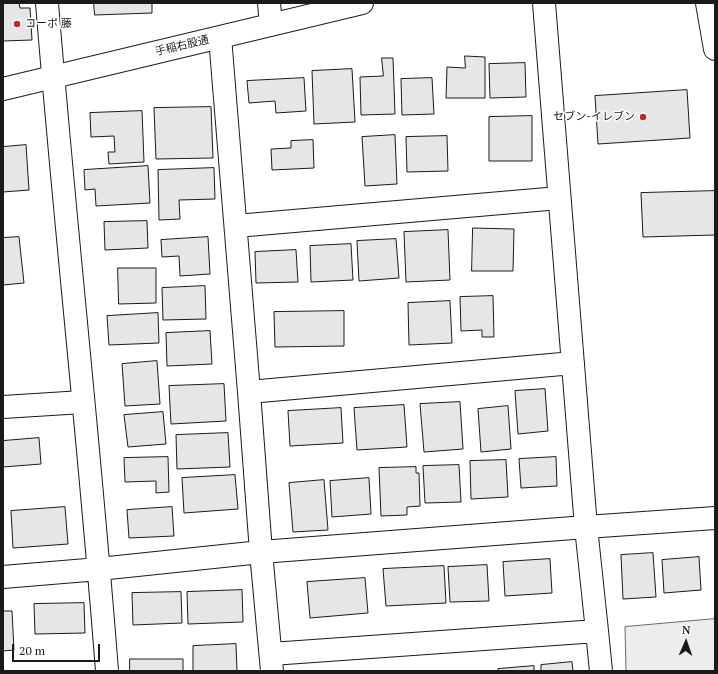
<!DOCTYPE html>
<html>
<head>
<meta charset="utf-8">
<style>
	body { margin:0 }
	#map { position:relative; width:718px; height:674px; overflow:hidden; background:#fff; font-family:"PT Serif",serif }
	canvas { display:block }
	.frame { position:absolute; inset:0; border:4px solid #1a1a1a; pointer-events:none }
	.north { position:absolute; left:666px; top:622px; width:40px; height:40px; -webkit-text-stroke:3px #fff; paint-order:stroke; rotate:2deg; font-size:11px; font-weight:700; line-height:16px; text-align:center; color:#1a1a1a }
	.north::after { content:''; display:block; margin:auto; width:14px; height:18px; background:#1a1a1a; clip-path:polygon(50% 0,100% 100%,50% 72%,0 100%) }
	.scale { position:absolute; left:12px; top:644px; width:88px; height:18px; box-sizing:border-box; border:2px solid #1a1a1a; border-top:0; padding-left:5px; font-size:12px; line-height:14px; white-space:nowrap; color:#1a1a1a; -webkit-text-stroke:3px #fff; paint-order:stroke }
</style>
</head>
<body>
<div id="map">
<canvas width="718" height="674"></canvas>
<div class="frame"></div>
<div class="north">N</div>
<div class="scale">20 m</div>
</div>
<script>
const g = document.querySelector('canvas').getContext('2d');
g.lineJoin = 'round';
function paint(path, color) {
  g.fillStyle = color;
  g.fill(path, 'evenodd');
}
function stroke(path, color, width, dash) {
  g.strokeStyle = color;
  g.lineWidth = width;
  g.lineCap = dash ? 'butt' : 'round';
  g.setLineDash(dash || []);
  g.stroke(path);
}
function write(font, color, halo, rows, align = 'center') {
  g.font = font + ' "PT Serif","Noto Sans JP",serif';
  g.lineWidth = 3;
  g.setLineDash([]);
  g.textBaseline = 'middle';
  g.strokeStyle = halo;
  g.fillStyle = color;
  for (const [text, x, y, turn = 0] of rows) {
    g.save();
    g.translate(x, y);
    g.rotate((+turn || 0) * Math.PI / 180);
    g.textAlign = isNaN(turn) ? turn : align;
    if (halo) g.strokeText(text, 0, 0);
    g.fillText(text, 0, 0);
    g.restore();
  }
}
const built = new Path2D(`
	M 715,619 L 715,671 L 626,671 L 625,627 Z`);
const building = new Path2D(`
	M 3,3 L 19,3 L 20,8 L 30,8 L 32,40 L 3,41 Z
	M 94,3 L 152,3 L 152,13 L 95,15 Z
	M 465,56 L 485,57 L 485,98 L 446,98 L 447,67 L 465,68 Z
	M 382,58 L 393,58 L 395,114 L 361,115 L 360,77 L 383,76 Z
	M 525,63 L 526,97 L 490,98 L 489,64 Z
	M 352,69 L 355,122 L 314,124 L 312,71 Z
	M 304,78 L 306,111 L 276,113 L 275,101 L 249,103 L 247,81 Z
	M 432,78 L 434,114 L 402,115 L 401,79 Z
	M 687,90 L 690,138 L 598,144 L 595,96 Z
	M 211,107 L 213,158 L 156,159 L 154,108 Z
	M 142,111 L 144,162 L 109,164 L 108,152 L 115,152 L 114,136 L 91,137 L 90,113 Z
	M 532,116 L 532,161 L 489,161 L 489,117 Z
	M 395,135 L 397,184 L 365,186 L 362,137 Z
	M 447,136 L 448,171 L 407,172 L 406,137 Z
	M 313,140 L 314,168 L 272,170 L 271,149 L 291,148 L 291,141 Z
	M 26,145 L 29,190 L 3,192 L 3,147 Z
	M 148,166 L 150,203 L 96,206 L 95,189 L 85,190 L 84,170 Z
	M 214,168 L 215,199 L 179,200 L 180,219 L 159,220 L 158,170 Z
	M 715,191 L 715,235 L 643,237 L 641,193 Z
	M 147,221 L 148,248 L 105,250 L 104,222 Z
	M 473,228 L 514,229 L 513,271 L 472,271 Z
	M 448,230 L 450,280 L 406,282 L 404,232 Z
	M 19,237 L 24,283 L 3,285 L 3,238 Z
	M 208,237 L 210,274 L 180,276 L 179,256 L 162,257 L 161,240 Z
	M 396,239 L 399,278 L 359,281 L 357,241 Z
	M 351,244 L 353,280 L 311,282 L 310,246 Z
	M 296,250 L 298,282 L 256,283 L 255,252 Z
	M 118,268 L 156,268 L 156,303 L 119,304 Z
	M 205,286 L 206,319 L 163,320 L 162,288 Z
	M 493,296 L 494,337 L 482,337 L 482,330 L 461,331 L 460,297 Z
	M 450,301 L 452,343 L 409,345 L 408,303 Z
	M 344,311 L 344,346 L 275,347 L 274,312 Z
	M 158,313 L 159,343 L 109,345 L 107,316 Z
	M 210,331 L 212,364 L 167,366 L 166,333 Z
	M 157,361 L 160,404 L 125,406 L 122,364 Z
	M 224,384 L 226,421 L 171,424 L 169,386 Z
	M 545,389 L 548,431 L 518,434 L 515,391 Z
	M 460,402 L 463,449 L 424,452 L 420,404 Z
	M 404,405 L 407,447 L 357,450 L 354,408 Z
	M 508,406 L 511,449 L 481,452 L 478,409 Z
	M 341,408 L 343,443 L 290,446 L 288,411 Z
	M 163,412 L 166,444 L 128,447 L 124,415 Z
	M 228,433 L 230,467 L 177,469 L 176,435 Z
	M 39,438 L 41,464 L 3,467 L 3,441 Z
	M 168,457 L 169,492 L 156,493 L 156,481 L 125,482 L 124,458 Z
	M 556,457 L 557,486 L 521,488 L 519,459 Z
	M 506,460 L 508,497 L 471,499 L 470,461 Z
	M 459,465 L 461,502 L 425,503 L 423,466 Z
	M 416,467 L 416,473 L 419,473 L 420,506 L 407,507 L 407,515 L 381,516 L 379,468 Z
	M 235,475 L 238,509 L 184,513 L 182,478 Z
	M 369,478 L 371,514 L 332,517 L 330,481 Z
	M 324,480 L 328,530 L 293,532 L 289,483 Z
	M 65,507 L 68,544 L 13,548 L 11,511 Z
	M 172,507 L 174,536 L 129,538 L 127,510 Z
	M 653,553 L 656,597 L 623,599 L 621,555 Z
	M 699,557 L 701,590 L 664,593 L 662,560 Z
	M 550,559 L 552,593 L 505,596 L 503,562 Z
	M 487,565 L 489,601 L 450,602 L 448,567 Z
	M 444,566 L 446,603 L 386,606 L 383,569 Z
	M 365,578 L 368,613 L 310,618 L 307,582 Z
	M 242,590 L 243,622 L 188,624 L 187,592 Z
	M 181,592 L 182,623 L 133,625 L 132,593 Z
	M 84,603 L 85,633 L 35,634 L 34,604 Z
	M 3,611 L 12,611 L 14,650 L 3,651 Z
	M 236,644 L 237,671 L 193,671 L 193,646 Z
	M 130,659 L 183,659 L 183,671 L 130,671 Z
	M 572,662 L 573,671 L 541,671 L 541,665 Z
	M 534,666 L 534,671 L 498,671 L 498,669 Z`);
const minor = new Path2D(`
	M 47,3 C 65,226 90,448 107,671
	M 269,3 L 271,25
	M 544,3 L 586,527 L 597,631 L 601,671
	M 707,3 L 715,49
	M 220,37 L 249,392 L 261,552 L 272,671
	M 3,89 L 362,3
	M 236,226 L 559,198
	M 249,392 L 573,363
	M 3,407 L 83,402
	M 3,577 L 99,569 L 261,552 L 586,527 L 715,518
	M 271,654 L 597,631`);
const markers = [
	[17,24,4,"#c62828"],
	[643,117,4,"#c62828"]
];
const poiNames = [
	["コーポ 藤",25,24],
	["セブン-イレブン",635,117,"right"]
];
const streetNames = [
	["手稲右股通",182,46,-13]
];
paint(built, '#ededed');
stroke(built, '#6a6a6a', 1);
paint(building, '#e6e6e6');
stroke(building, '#1a1a1a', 1);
stroke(minor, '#1a1a1a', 24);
stroke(minor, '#fff', 22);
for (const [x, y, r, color] of markers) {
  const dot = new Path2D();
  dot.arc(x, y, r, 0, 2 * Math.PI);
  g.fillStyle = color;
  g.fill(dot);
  stroke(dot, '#fff', 1.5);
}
write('11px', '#1a1a1a', '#fff', poiNames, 'left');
write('11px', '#1a1a1a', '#fff', streetNames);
</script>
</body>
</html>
